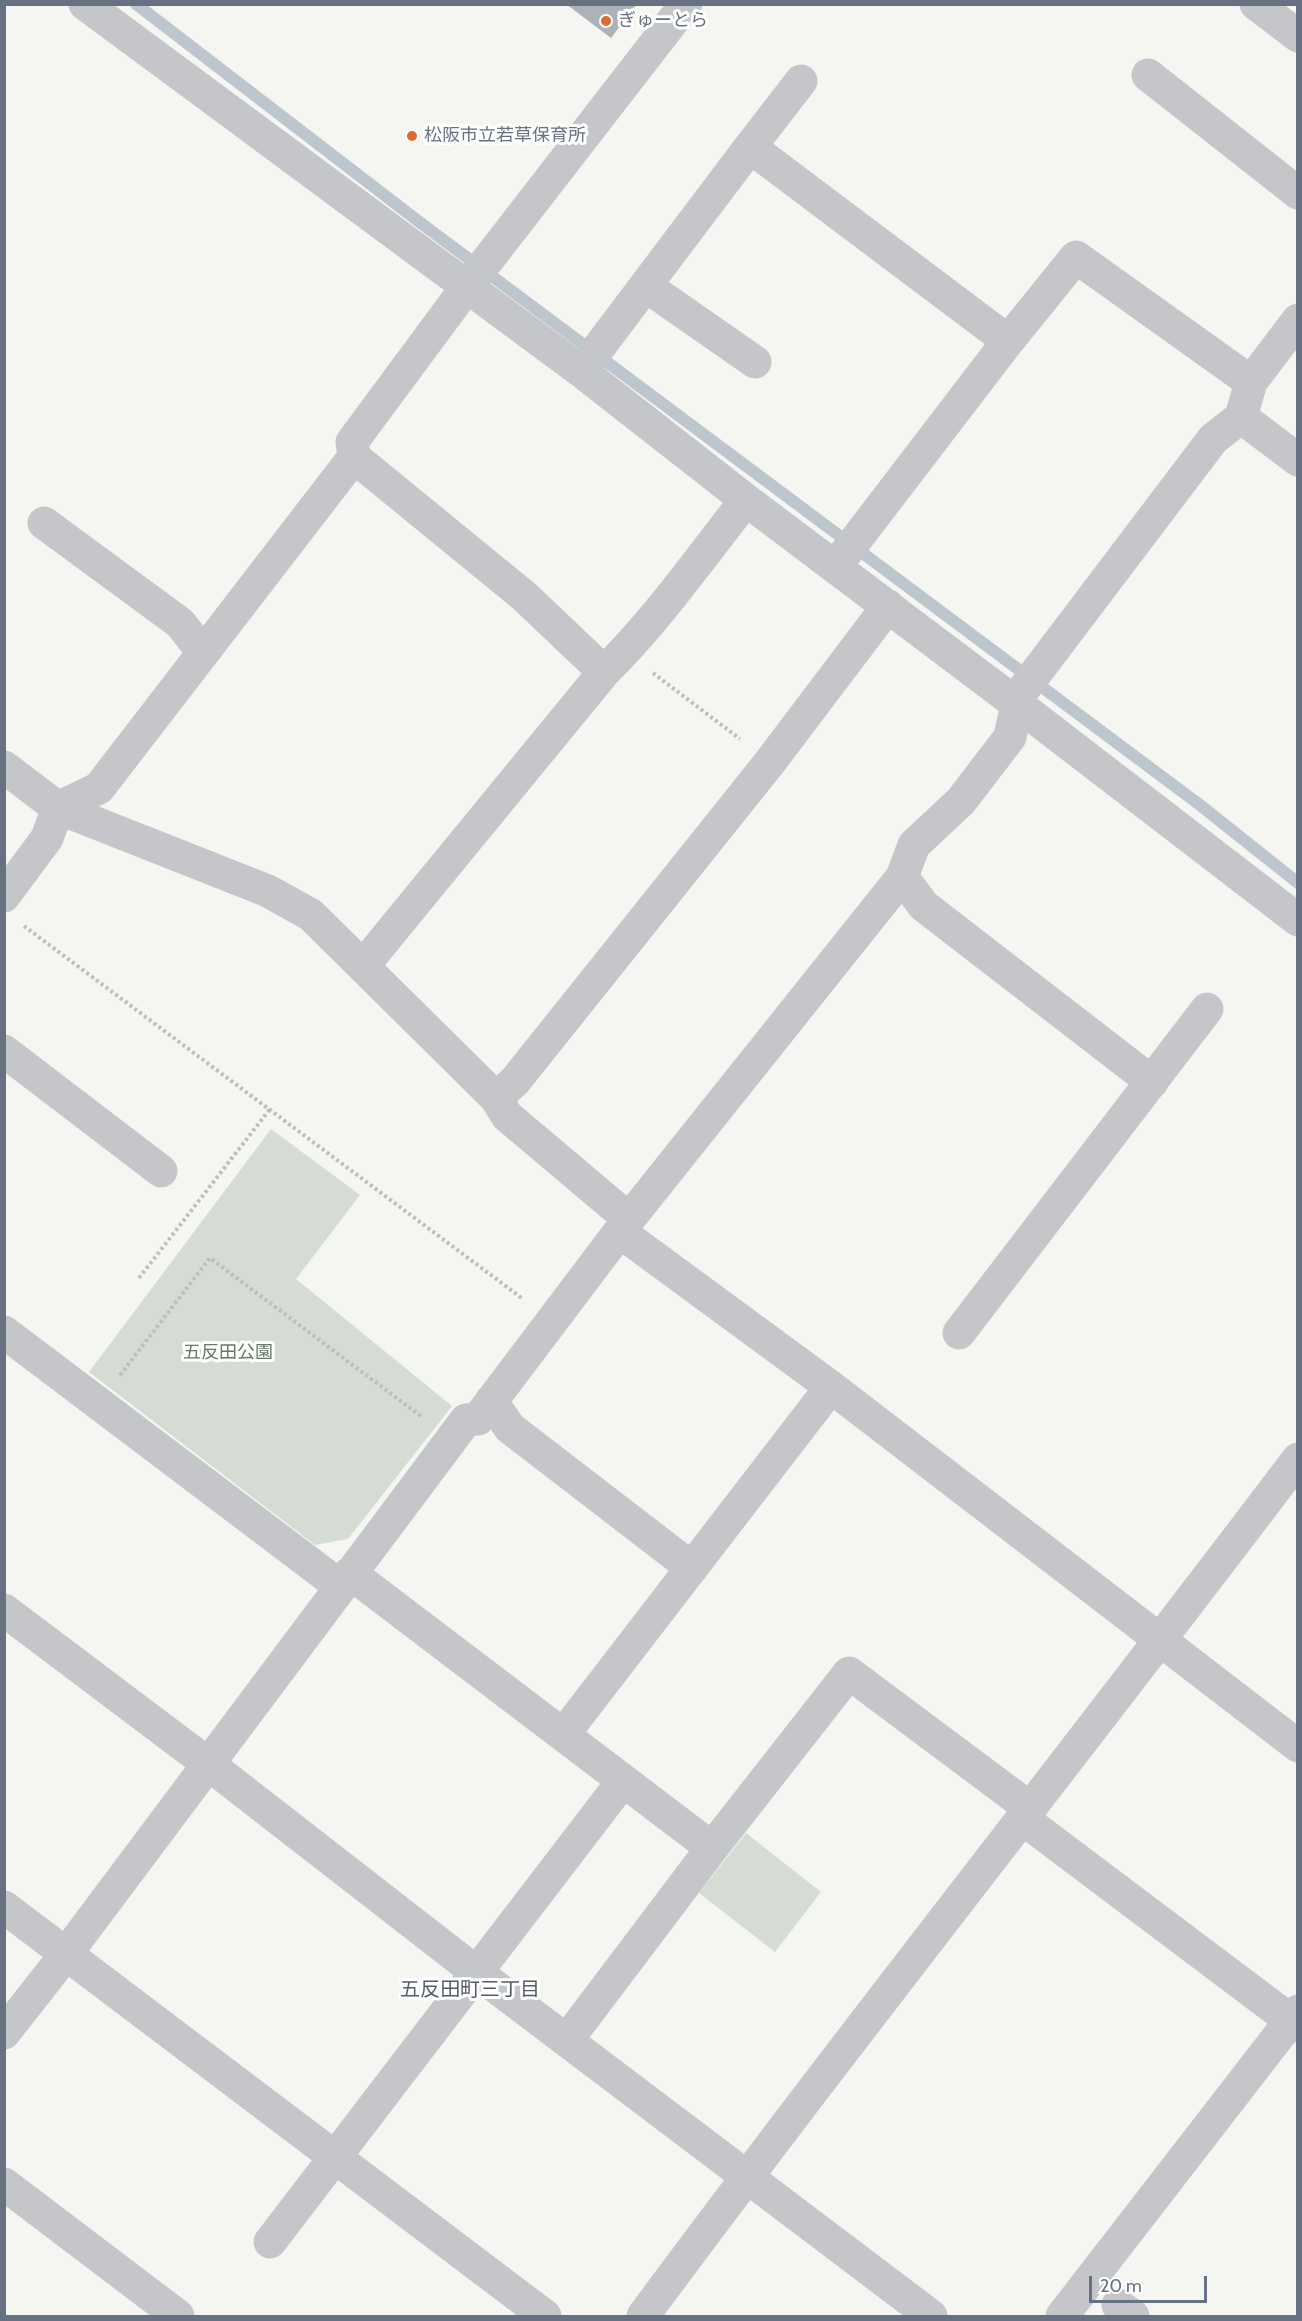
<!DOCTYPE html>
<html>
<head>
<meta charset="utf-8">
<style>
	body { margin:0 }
	#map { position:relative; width:1302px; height:2321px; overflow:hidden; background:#f5f5f2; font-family:Cabin,sans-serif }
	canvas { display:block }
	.frame { position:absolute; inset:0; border:6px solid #667181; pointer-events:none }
	.scale { position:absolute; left:1089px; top:2276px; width:118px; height:27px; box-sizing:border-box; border:3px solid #667181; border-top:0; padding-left:8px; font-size:18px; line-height:21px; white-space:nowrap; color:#667181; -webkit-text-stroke:4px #fff; paint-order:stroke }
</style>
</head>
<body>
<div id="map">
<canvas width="1302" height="2321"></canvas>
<div class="frame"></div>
<div class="scale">20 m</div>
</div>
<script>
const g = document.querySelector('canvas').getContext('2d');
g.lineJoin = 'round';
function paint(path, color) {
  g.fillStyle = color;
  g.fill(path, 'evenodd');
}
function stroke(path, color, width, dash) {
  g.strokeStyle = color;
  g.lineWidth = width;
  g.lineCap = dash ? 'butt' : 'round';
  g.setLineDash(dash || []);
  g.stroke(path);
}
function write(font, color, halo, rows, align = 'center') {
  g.font = font + ' Cabin,"Noto Sans JP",sans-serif';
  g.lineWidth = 6;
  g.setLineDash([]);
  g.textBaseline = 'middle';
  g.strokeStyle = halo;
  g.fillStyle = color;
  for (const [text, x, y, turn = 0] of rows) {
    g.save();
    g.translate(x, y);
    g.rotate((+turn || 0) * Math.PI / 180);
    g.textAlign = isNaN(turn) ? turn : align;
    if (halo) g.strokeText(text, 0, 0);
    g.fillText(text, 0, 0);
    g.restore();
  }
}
const green = new Path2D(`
	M 271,1129 L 360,1195 L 296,1279 L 452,1406 L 348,1539 L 315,1545 L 89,1372 Z
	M 746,1833 L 821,1892 L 775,1952 L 699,1893 Z`);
const stream = new Path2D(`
	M 136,4 L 422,224 L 1200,805 L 1298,883`);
const building = new Path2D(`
	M 566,4 L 637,4 L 611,38 Z`);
const path = new Path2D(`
	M 653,673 L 740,739
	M 24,926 L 523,1299
	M 139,1278 L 270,1109
	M 120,1375 L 210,1258 L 422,1417`);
const minor = new Path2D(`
	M 85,4 L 581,371 L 746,500 L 1017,704 L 1298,920
	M 1256,4 L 1298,36
	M 1148,75 L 1298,193
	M 750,147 L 801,81
	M 646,286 L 755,362
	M 581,371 L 750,147 L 1008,341
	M 1241,417 L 1298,460
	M 354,457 L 524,596 L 604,672
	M 44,523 L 180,623 L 203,652
	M 835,567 L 1008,341 L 1076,257 L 1251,382
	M 4,767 L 58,808 L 268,891 L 311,915 L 496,1098 L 507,1116 L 629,1219
	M 902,877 L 924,906 L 1152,1082
	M 4,896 L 47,838 L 58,808 L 99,788 L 354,457 L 352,442 L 466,288 L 686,4
	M 363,966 L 604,672 C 657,620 700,558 746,500
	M 4,1051 L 161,1171
	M 496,1098 L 515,1081 L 770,762 L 888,606
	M 620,1232 L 831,1387 L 1298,1746
	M 4,1332 L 340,1586
	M 959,1333 L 1207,1009
	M 491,1401 L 510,1428 L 692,1568
	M 350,1573 L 712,1848 L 567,2040
	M 4,1610 L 207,1763 L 476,1972 L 931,2316
	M 563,1735 L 831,1387
	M 1023,1819 L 1298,2026
	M 712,1848 L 849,1673 L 1031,1809
	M 4,1907 L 545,2316
	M 4,2033 L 66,1954 L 466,1420 L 478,1419 L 629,1219 L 902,877 L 914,845 L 961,801 L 1010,737 L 1017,704 L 1023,690 L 1213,439 L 1241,417 L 1251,382 L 1298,320
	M 4,2184 L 178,2316
	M 270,2242 L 623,1781
	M 1118,2305 L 1133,2316
	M 643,2316 C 857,2027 1081,1746 1298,1459
	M 1062,2316 L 1298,2011`);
const markers = [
	[606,21,6,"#da6c2d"],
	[412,136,6,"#da6c2d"]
];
const poiNames = [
	["ぎゅーとら",618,21],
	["松阪市立若草保育所",424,136]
];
const parkNames = [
	["五反田公園",228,1353]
];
const neighbourhoodNames = [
	["五反田町三丁目",470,1990]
];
paint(green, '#d5dcd3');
stroke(stream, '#bec6cd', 12);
paint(building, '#adb2b8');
stroke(path, '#bdbec1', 4, [3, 3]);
stroke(minor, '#c4c6ca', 33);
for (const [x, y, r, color] of markers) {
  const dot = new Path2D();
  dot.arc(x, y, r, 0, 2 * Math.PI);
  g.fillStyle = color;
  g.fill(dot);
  stroke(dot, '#fff', 2);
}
write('18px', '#667181', '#fff', poiNames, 'left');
write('18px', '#667964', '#fff', parkNames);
write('20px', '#535c67', '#fff', neighbourhoodNames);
</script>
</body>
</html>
